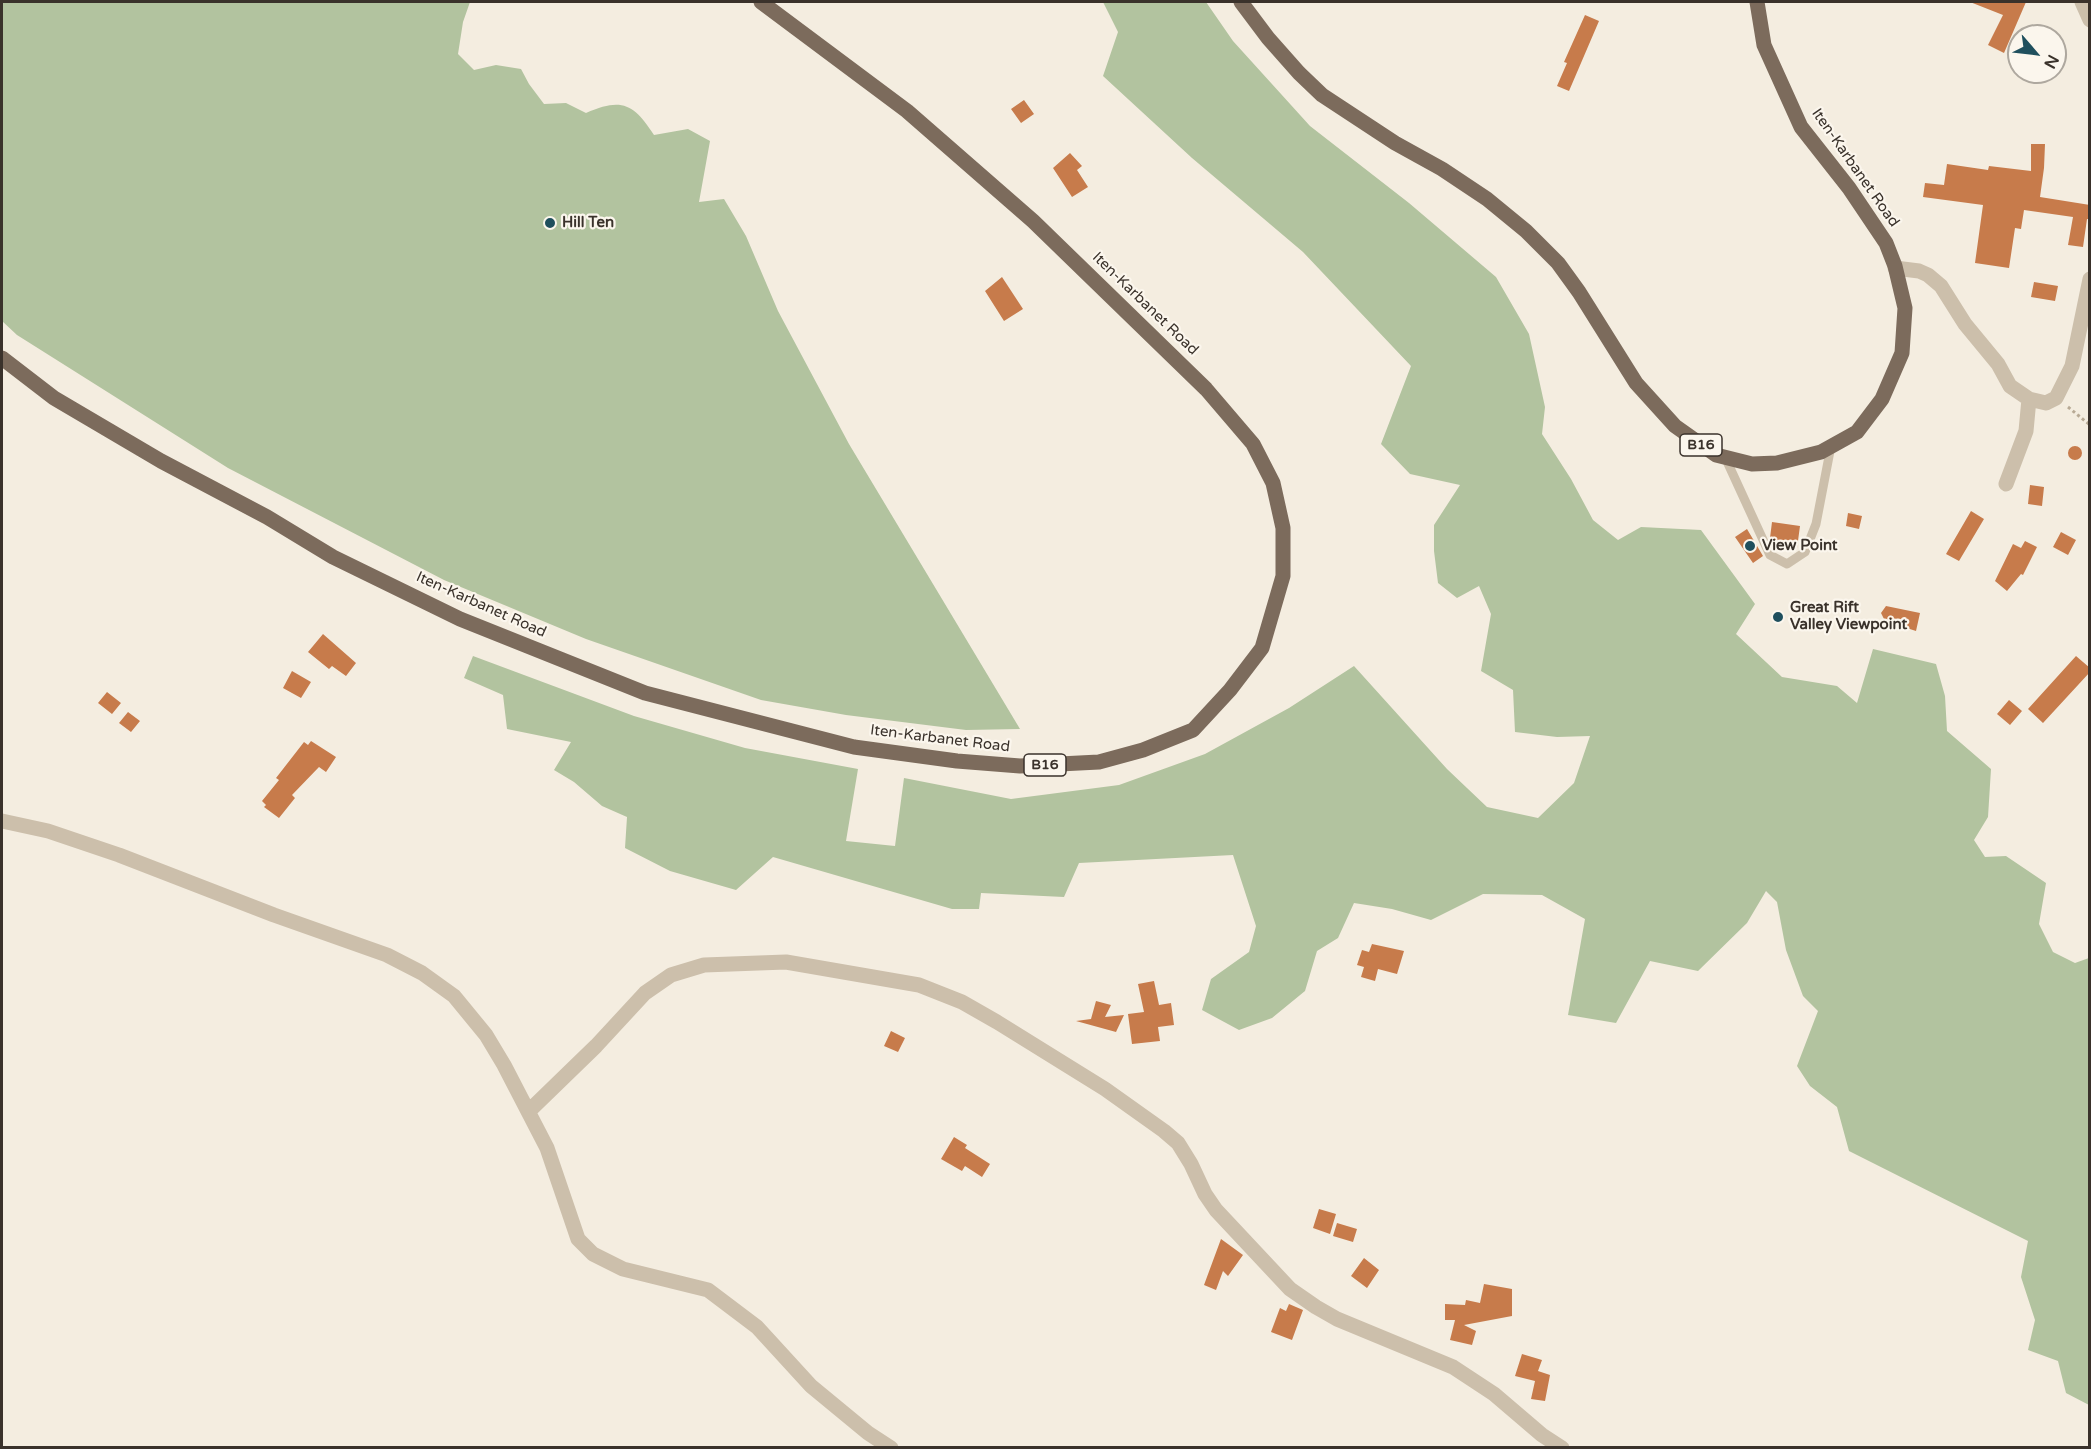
<!DOCTYPE html>
<html>
<head>
<meta charset="utf-8">
<style>
	body { margin:0 }
	#map { position:relative; width:2091px; height:1449px; overflow:hidden; background:#f4ede0; font-family:"Varela Round",sans-serif }
	canvas { display:block }
	.frame { position:absolute; inset:0; border:3px solid #3a322b; pointer-events:none }
	.north { position:absolute; left:2007px; top:24px; width:60px; height:60px; box-sizing:border-box; background:#fbf6ed; border:2px solid #aea89f; border-radius:50%; rotate:118deg; font-size:16px; font-weight:700; line-height:24px; text-align:center; color:#3a322b }
	.north::after { content:''; display:block; margin:auto; width:21px; height:27px; background:#1f4f5d; clip-path:polygon(50% 0,100% 100%,50% 72%,0 100%) }
</style>
</head>
<body>
<div id="map">
<canvas width="2091" height="1449"></canvas>
<div class="frame"></div>
<div class="north">N</div>
</div>
<script>
const g = document.querySelector('canvas').getContext('2d');
g.lineJoin = 'round';
function paint(path, color) {
  g.fillStyle = color;
  g.fill(path, 'evenodd');
}
function stroke(path, color, width, dash) {
  g.strokeStyle = color;
  g.lineWidth = width;
  g.lineCap = dash ? 'butt' : 'round';
  g.setLineDash(dash || []);
  g.stroke(path);
}
function write(font, color, halo, rows, align = 'center') {
  g.font = font + ' "Varela Round",sans-serif';
  g.lineWidth = 4.5;
  g.setLineDash([]);
  g.textBaseline = 'middle';
  g.strokeStyle = halo;
  g.fillStyle = color;
  for (const [text, x, y, turn = 0] of rows) {
    g.save();
    g.translate(x, y);
    g.rotate((+turn || 0) * Math.PI / 180);
    g.textAlign = isNaN(turn) ? turn : align;
    if (halo) g.strokeText(text, 0, 0);
    g.fillText(text, 0, 0);
    g.restore();
  }
}
const green = new Path2D(`
	M 2,2 L 470,2 L 463,22 L 458,54 L 474,70 L 496,65 L 521,69 L 529,84 L 544,104 L 566,103 L 586,113 C 622,97 634,104 654,135 L 688,129 L 710,141 L 699,202 L 724,199 L 746,236 L 778,311 L 849,444 L 1020,729 L 966,730 L 846,715 L 761,700 L 586,639 L 444,580 L 228,468 L 17,335 L 2,321 Z
	M 1103,2 L 1206,2 L 1233,41 L 1310,126 L 1409,203 L 1496,277 L 1529,334 L 1545,407 L 1542,434 L 1571,479 L 1593,520 L 1618,540 L 1641,527 L 1701,530 L 1755,604 L 1736,634 L 1782,677 L 1837,686 L 1857,703 L 1873,649 L 1936,664 L 1945,696 L 1947,731 L 1991,769 L 1988,817 L 1974,840 L 1985,857 L 2006,856 L 2046,883 L 2039,924 L 2053,952 L 2075,963 L 2089,958 L 2089,1405 L 2066,1393 L 2058,1361 L 2028,1350 L 2035,1320 L 2021,1277 L 2028,1241 L 1849,1151 L 1837,1107 L 1810,1086 L 1797,1066 L 1818,1011 L 1803,996 L 1786,950 L 1777,902 L 1766,891 L 1747,923 L 1698,971 L 1650,961 L 1616,1023 L 1568,1015 L 1585,919 L 1542,895 L 1483,894 L 1431,920 L 1392,909 L 1354,903 L 1338,938 L 1317,951 L 1305,991 L 1272,1018 L 1239,1030 L 1202,1010 L 1211,979 L 1249,952 L 1256,926 L 1233,855 L 1079,863 L 1064,897 L 981,893 L 979,909 L 952,909 L 773,857 L 736,890 L 670,871 L 625,848 L 627,817 L 602,806 L 574,782 L 554,770 L 571,742 L 507,729 L 503,695 L 464,678 L 473,656 L 634,716 L 745,748 L 858,769 L 846,841 L 895,846 L 904,778 L 1011,799 L 1119,785 L 1205,754 L 1289,708 L 1354,666 L 1447,769 L 1487,807 L 1538,818 L 1574,783 L 1590,736 L 1557,737 L 1515,732 L 1513,690 L 1481,671 L 1491,614 L 1479,586 L 1457,598 L 1438,583 L 1434,551 L 1434,525 L 1460,485 L 1410,474 L 1381,444 L 1411,366 L 1303,252 L 1192,158 L 1103,76 L 1118,32 Z`);
const building = new Path2D(`
	M 1970,2 L 2026,2 L 2004,53 L 1988,45 L 2003,15 Z
	M 1585,15 L 1599,21 L 1569,91 L 1557,86 L 1567,63 L 1564,62 Z
	M 1024,100 L 1034,114 L 1021,123 L 1011,109 Z
	M 2031,144 L 2045,144 L 2044,168 L 2040,197 L 2090,205 L 2090,219 L 2087,219 L 2083,247 L 2068,245 L 2073,217 L 2024,210 L 2021,229 L 2015,228 L 2009,268 L 1975,263 L 1983,205 L 1923,197 L 1925,183 L 1944,185 L 1947,164 L 1988,170 L 1989,166 L 2031,171 Z
	M 1070,153 L 1082,166 L 1077,170 L 1088,187 L 1072,197 L 1053,168 Z
	M 1002,277 L 1023,309 L 1004,321 L 985,291 Z
	M 2034,282 L 2058,286 L 2055,301 L 2031,297 Z
	M2068 453a7 7 0 1 1 14 0a7 7 0 1 1-14 0Z
	M 2030,485 L 2044,487 L 2042,506 L 2028,504 Z
	M 1971,511 L 1984,519 L 1959,561 L 1946,554 Z
	M 1848,513 L 1862,516 L 1859,529 L 1846,526 Z
	M 1772,522 L 1800,526 L 1797,548 L 1773,545 L 1770,538 Z
	M 1747,529 L 1763,556 L 1753,563 L 1735,537 Z
	M 2061,532 L 2076,540 L 2068,555 L 2053,547 Z
	M 2025,541 L 2037,547 L 2023,575 L 2021,574 L 2007,591 L 1995,581 L 2013,544 L 2021,548 Z
	M 1886,606 L 1920,613 L 1916,631 L 1885,621 L 1881,613 Z
	M 323,634 L 356,663 L 346,676 L 332,666 L 329,669 L 308,652 Z
	M 2076,656 L 2090,668 L 2090,672 L 2043,723 L 2028,709 Z
	M 292,671 L 311,682 L 301,698 L 283,688 Z
	M 107,692 L 121,703 L 112,714 L 98,703 Z
	M 2009,700 L 2022,711 L 2010,725 L 1997,714 Z
	M 128,712 L 140,721 L 131,732 L 119,723 Z
	M 311,741 L 336,757 L 326,772 L 319,767 L 292,795 L 295,798 L 279,818 L 264,807 L 266,805 L 262,801 L 279,780 L 276,778 L 304,742 L 308,745 Z
	M 1372,944 L 1404,951 L 1397,974 L 1378,969 L 1375,981 L 1361,977 L 1364,967 L 1357,965 L 1362,950 L 1369,952 Z
	M 1154,981 L 1159,1005 L 1171,1003 L 1174,1025 L 1158,1027 L 1160,1041 L 1132,1044 L 1128,1014 L 1144,1012 L 1138,984 Z
	M 1096,1001 L 1111,1005 L 1105,1017 L 1124,1015 L 1116,1032 L 1076,1021 L 1091,1019 Z
	M 891,1031 L 905,1038 L 898,1052 L 884,1046 Z
	M 954,1137 L 967,1145 L 965,1148 L 990,1164 L 982,1177 L 965,1166 L 962,1171 L 941,1159 Z
	M 1319,1209 L 1336,1214 L 1330,1234 L 1313,1228 Z
	M 1337,1223 L 1357,1229 L 1353,1242 L 1333,1236 Z
	M 1221,1239 L 1243,1255 L 1228,1276 L 1223,1271 L 1216,1290 L 1204,1285 Z
	M 1364,1258 L 1379,1270 L 1367,1288 L 1351,1276 Z
	M 1484,1284 L 1512,1289 L 1512,1316 L 1464,1325 L 1476,1331 L 1472,1345 L 1450,1340 L 1455,1320 L 1445,1320 L 1445,1304 L 1465,1305 L 1466,1300 L 1480,1303 Z
	M 1289,1304 L 1303,1310 L 1292,1340 L 1271,1332 L 1280,1308 L 1286,1311 Z
	M 1522,1354 L 1542,1360 L 1538,1371 L 1550,1375 L 1545,1401 L 1531,1399 L 1535,1381 L 1515,1376 Z`);
const path = new Path2D(`
	M 2068,407 L 2090,425`);
const service = new Path2D(`
	M 1725,457 L 1770,555 L 1787,564 L 1805,552 L 1816,524 L 1831,446`);
const minor = new Path2D(`
	M 2082,2 L 2090,20
	M 1895,268 L 1919,271 L 1928,275 L 1941,286 L 1965,324 L 1998,364 L 2010,386 L 2029,399 L 2046,403 L 2056,398 L 2072,366 L 2090,279
	M 2006,484 L 2026,431 L 2029,399
	M 2,821 L 48,831 L 119,855 L 274,915 L 387,955 L 422,973 L 454,996 L 486,1035 L 504,1065 L 547,1148 L 578,1239 L 593,1254 L 623,1269 L 708,1290 L 757,1327 L 811,1386 L 868,1433 L 891,1448
	M 529,1111 L 596,1046 L 645,993 L 671,975 L 704,965 L 786,962 L 919,985 L 962,1002 L 997,1022 L 1105,1089 L 1164,1131 L 1178,1143 L 1191,1164 L 1205,1194 L 1216,1210 L 1290,1289 L 1316,1307 L 1337,1319 L 1453,1367 L 1494,1394 L 1542,1435 L 1562,1448`);
const primary = new Path2D(`
	M 1241,2 L 1268,38 L 1299,73 L 1322,95 L 1395,143 L 1442,169 L 1487,199 L 1526,231 L 1558,263 L 1579,292 L 1636,383 L 1675,426 L 1716,455 L 1752,464 L 1777,463 L 1821,452 L 1857,432 L 1882,399 L 1902,353 L 1905,308 L 1895,266 L 1886,243 L 1849,188 L 1801,127 L 1764,45 L 1757,2
	M 2,358 L 54,398 L 161,461 L 267,517 L 333,557 L 460,619 L 645,693 L 854,747 L 957,761 L 1020,766 L 1099,762 L 1143,750 L 1193,730 L 1230,690 L 1262,648 L 1283,576 L 1283,528 L 1273,483 L 1253,444 L 1206,389 L 1033,221 L 907,111 L 761,2`);
const markers = [
	[550,223,6,"#1f4f5d"],
	[1750,546,6,"#1f4f5d"],
	[1778,617,6,"#1f4f5d"]
];
const shields = [
	[1701,445,42],
	[1045,765,42]
];
const shieldNames = [
	["B16",1701,445],
	["B16",1045,765]
];
const streetNames = [
	["Iten-Karbanet Road",1855,168,55],
	["Iten-Karbanet Road",1145,304,44],
	["Iten-Karbanet Road",481,605,24],
	["Iten-Karbanet Road",940,739,7]
];
const poiNames = [
	["Hill Ten",562,223],
	["View Point",1762,546],
	["Great Rift",1790,608],
	["Valley Viewpoint",1790,625]
];
paint(green, '#b2c39f');
paint(building, '#c77b4b');
stroke(path, '#b8aa95', 3, [3, 3]);
stroke(service, '#ccbfab', 9);
stroke(minor, '#ccbfab', 15);
stroke(primary, '#7c6b5c', 15);
for (const [x, y, r, color] of markers) {
  const dot = new Path2D();
  dot.arc(x, y, r, 0, 2 * Math.PI);
  g.fillStyle = color;
  g.fill(dot);
  stroke(dot, '#fbf6ed', 2);
}
for (const [x, y, w] of shields) {
  const box = new Path2D();
  box.roundRect(x - w / 2, y - 11, w, 22, 4.5);
  g.fillStyle = '#fbf6ed';
  g.fill(box);
  stroke(box, '#3a322b', 1.5);
}
write('bold 14px', '#3a322b', null, shieldNames);
write('15px', '#3a322b', '#fbf6ed', streetNames);
write('bold 15px', '#3a322b', '#fbf6ed', poiNames, 'left');
</script>
</body>
</html>
